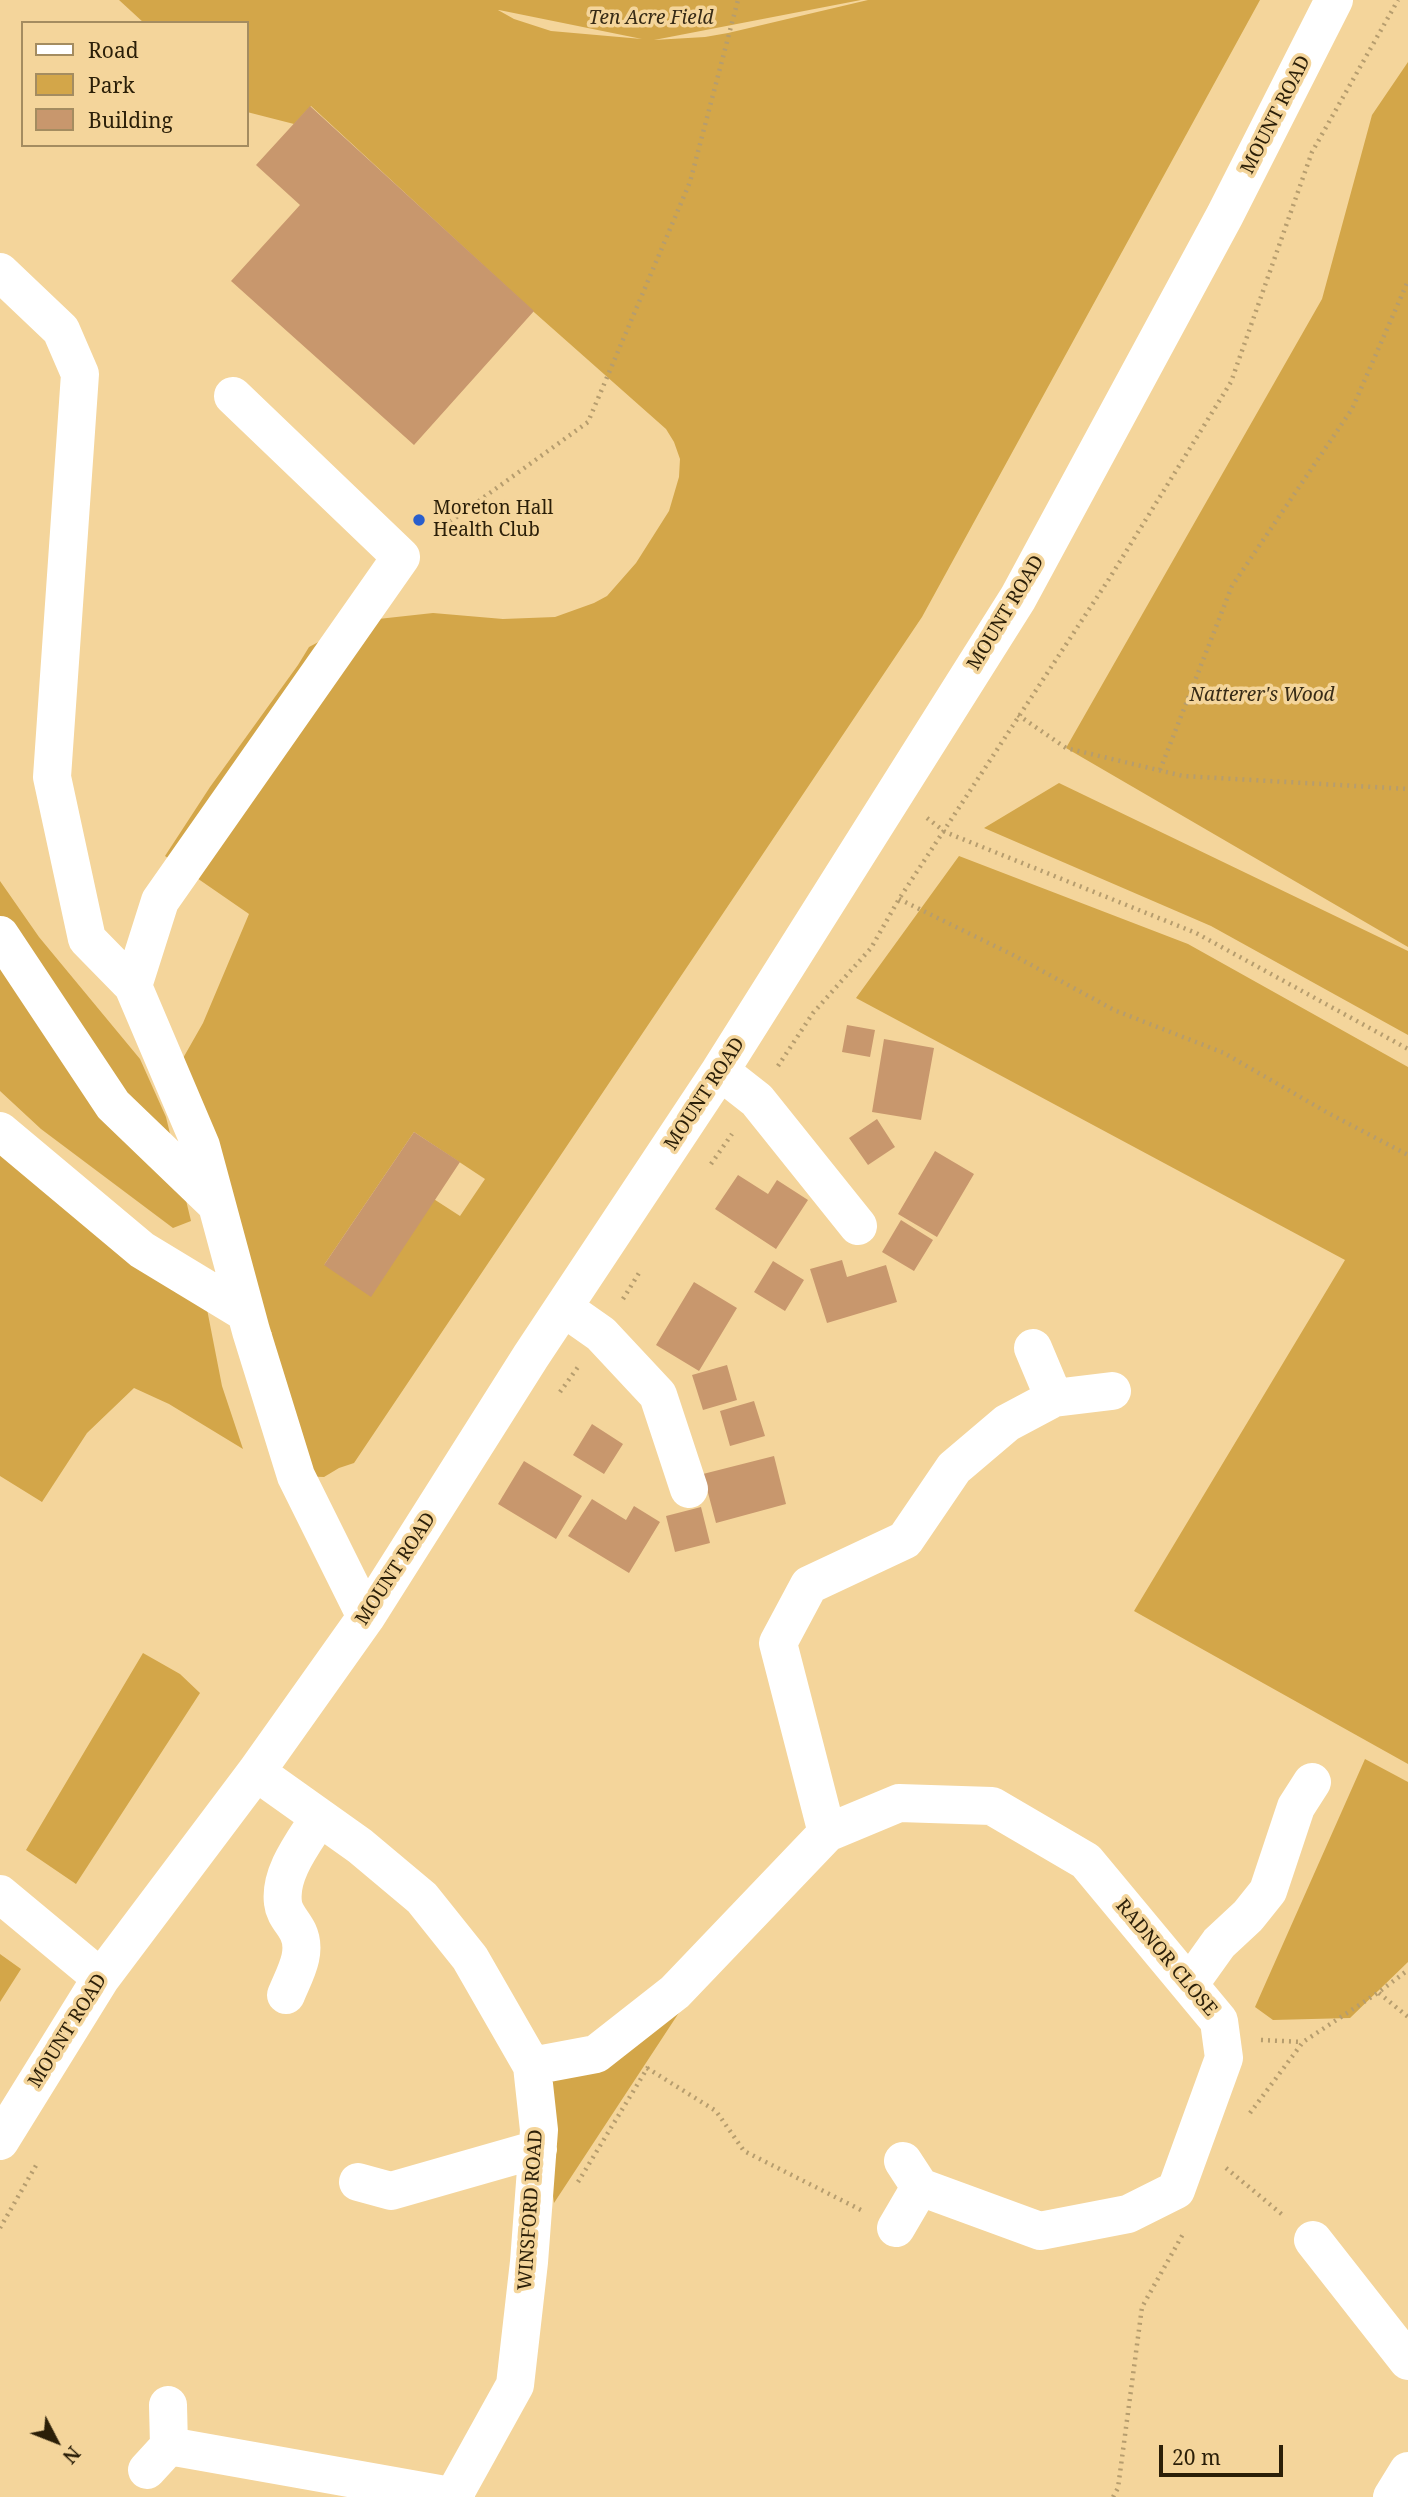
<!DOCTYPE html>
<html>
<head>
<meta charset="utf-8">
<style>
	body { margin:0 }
	#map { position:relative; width:1408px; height:2497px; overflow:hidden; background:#f4d59b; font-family:"Noto Serif",serif }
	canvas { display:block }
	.legend { position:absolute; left:21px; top:21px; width:228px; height:126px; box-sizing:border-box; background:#f4d59b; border:2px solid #a48c60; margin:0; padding:9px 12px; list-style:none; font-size:21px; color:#2b1f08 }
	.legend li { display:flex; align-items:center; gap:14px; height:35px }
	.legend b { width:35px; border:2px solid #a48c60 }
	.north { position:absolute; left:21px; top:2406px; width:70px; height:70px; -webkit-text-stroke:5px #f4d59b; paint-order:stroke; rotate:132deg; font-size:19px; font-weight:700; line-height:28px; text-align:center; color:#2b1f08 }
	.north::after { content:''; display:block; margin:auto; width:24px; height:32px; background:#2b1f08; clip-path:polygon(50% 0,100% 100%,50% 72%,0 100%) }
	.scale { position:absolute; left:1159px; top:2445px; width:124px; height:32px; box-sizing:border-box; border:4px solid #2b1f08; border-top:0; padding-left:9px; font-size:21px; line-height:24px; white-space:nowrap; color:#2b1f08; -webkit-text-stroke:5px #f4d59b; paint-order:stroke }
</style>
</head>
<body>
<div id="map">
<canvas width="1408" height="2497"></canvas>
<ul class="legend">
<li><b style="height:9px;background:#fff"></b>Road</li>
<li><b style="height:19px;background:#d3a649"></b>Park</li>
<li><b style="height:19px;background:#c8976d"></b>Building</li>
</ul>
<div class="north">N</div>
<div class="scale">20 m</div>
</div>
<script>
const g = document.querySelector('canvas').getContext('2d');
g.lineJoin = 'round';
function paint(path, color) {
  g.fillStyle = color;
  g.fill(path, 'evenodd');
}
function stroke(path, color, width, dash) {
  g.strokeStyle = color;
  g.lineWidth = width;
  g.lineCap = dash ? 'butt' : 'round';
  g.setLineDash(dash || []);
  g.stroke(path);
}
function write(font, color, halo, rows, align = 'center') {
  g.font = font + ' "Noto Serif",serif';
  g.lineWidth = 7;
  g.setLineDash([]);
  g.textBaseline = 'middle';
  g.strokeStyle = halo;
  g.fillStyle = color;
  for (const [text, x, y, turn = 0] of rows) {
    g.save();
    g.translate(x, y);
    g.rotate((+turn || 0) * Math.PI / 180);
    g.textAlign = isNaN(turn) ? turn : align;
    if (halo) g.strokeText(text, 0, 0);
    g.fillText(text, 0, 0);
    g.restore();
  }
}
const green = new Path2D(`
	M 119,0 L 861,0 L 654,40 L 705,37 L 728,33 L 868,0 L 1260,0 L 922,617 L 354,1463 L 339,1468 L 324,1477 L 296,1476 L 253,1350 L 272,1333 L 238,1290 L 178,1067 L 203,1023 L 249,914 L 165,856 L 210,787 L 298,665 L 309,647 L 347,627 L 369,620 L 433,613 L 503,619 L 555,617 L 594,603 L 607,596 L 636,563 L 669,511 L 679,477 L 680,459 L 674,442 L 666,429 L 535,313 L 311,106 L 294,124 L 247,112 L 247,23 L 144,23 ZM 498,10 L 499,10 L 642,39 L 551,31 L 514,19 ZM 414,1132 L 485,1179 L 460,1216 L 426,1194 L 324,1265 Z
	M 1408,62 L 1408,947 L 1066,748 L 1322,299 L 1372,115 Z
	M 1059,783 L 1408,951 L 1408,1035 L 1211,926 L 984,828 Z
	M 959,856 L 1188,944 L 1408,1067 L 1408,1764 L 1134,1611 L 1345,1260 L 856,998 Z
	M 0,881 L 39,937 L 140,1059 L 166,1117 L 191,1221 L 173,1228 L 41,1129 L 0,1091 Z
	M 0,1121 L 206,1304 L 222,1386 L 243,1449 L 169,1404 L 134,1388 L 87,1433 L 42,1502 L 0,1476 Z
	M 143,1653 L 180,1674 L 200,1693 L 76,1884 L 26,1850 Z
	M 1365,1759 L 1408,1782 L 1408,1962 L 1350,2018 L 1273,2020 L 1255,2007 Z
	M 0,1954 L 21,1969 L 0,2002 Z
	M 705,1973 L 554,2203 L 536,2065 Z`);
const building = new Path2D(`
	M 310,106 L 534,311 L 414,445 L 231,281 L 300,205 L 256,165 Z
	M 847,1025 L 875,1030 L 870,1057 L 842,1052 Z
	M 884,1039 L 934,1048 L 921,1120 L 872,1112 Z
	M 877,1119 L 895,1147 L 868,1165 L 849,1138 Z
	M 414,1132 L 460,1162 L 371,1297 L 324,1265 Z
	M 935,1151 L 974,1174 L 937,1237 L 898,1214 Z
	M 738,1175 L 768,1194 L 777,1180 L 808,1200 L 776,1249 L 715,1209 Z
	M 901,1220 L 933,1240 L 914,1271 L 882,1252 Z
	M 842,1260 L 847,1277 L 886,1265 L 897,1302 L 827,1323 L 810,1269 Z
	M 773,1261 L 804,1280 L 785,1311 L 754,1292 Z
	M 694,1282 L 737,1308 L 699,1371 L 656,1345 Z
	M 727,1365 L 737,1400 L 703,1410 L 692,1375 Z
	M 754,1401 L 765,1436 L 730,1446 L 720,1411 Z
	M 592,1424 L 623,1444 L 604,1474 L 573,1455 Z
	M 774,1456 L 786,1504 L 716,1523 L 703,1474 Z
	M 524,1461 L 582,1496 L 556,1539 L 498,1504 Z
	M 592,1499 L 626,1520 L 634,1506 L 660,1522 L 629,1573 L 568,1536 Z
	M 701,1507 L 710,1543 L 675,1552 L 666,1516 Z`);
const path = new Path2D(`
	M 433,534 L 588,422 L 690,182 L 738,0
	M 1018,715 L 1066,748 L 1183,776 L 1408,789
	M 1160,770 L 1232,586 L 1352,409 L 1408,281
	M 927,818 L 945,832 L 1196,933 L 1408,1049
	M 899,899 L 1013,955 L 1114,1010 L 1224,1053 L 1328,1113 L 1408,1155
	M 778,1066 L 813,1013 L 871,948 L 899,899 L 1109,579 L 1231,382 L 1312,152 L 1398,0
	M 711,1164 L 732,1134
	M 623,1299 L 639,1273
	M 560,1392 L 578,1367
	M 1379,1993 L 1408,2017
	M 1261,2040 L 1303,2042
	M 647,2068 L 716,2111 L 744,2151 L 861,2210
	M 1250,2113 L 1303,2042 L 1379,1992 L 1408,1970
	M 1226,2168 L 1284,2216
	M 578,2182 L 648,2067
	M 0,2228 L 38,2162
	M 1113,2497 L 1118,2488 L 1142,2307 L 1183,2234`);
const minor = new Path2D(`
	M 0,272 L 61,330 L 80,374 L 52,777 L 87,939 L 133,986 L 201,1146 L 251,1331 L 296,1476 L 366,1617
	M 0,935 L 113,1105 L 217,1205
	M 133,986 L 160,901 L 401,557 L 233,396
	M 720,1071 L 757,1100 L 858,1226
	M 0,1131 L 142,1250 L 246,1313
	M 564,1308 L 601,1334 L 658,1395 L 689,1489
	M 1033,1348 L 1054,1398 L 1112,1391
	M 256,1772 L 360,1846 L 422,1898 L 470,1958 L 532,2066 L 539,2130 L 529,2262 L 515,2385 L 454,2495
	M 827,1833 L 778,1643 L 809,1585 L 905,1540 L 954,1468 L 1007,1423 L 1054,1398
	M 0,1894 L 101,1978
	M 1189,1985 L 1219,1943 L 1248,1916 L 1268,1891 L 1296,1807 L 1312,1782
	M 286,1995 C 294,1975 308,1953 298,1932 C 293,1922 284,1914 283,1903 C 279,1873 304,1842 319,1818
	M 532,2066 L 596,2054 L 675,1992 L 827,1833 L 899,1803 L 992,1806 L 1086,1861 L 1219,2021 L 1224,2058 L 1176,2190 L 1128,2214 L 1040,2231 L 920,2187
	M 0,2141 L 101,1978 L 256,1772 L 366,1617 L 531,1356 L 720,1071 L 1018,598 L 1225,215 L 1334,0
	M 358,2182 L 391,2191 L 538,2149
	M 896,2228 L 920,2187 L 903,2161
	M 1313,2240 L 1408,2361
	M 169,2446 L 456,2497
	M 147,2470 L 169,2446 L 168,2405
	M 1392,2497 L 1408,2471`);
const markers = [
	[419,520,7,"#295ecc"]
];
const parkNames = [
	["Ten Acre Field",651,19],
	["Natterer's Wood",1262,696]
];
const streetNames = [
	["MOUNT ROAD",1276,115,-63],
	["MOUNT ROAD",1006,613,-59],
	["MOUNT ROAD",705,1094,-57],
	["MOUNT ROAD",396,1569,-57],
	["RADNOR CLOSE",1166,1958,50],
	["MOUNT ROAD",68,2031,-58],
	["WINSFORD ROAD",531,2210,-86]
];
const poiNames = [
	["Moreton Hall",433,509],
	["Health Club",433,531]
];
paint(green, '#d3a649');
paint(building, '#c8976d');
stroke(path, '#b69d6e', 4.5, [2, 5]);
stroke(minor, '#fff', 38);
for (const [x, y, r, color] of markers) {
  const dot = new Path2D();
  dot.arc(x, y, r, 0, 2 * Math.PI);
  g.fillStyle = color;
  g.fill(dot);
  stroke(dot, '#f4d59b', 2.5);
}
write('italic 19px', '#372b16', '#f4d59b', parkNames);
write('19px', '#2b1f08', '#f4d59b', streetNames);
write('19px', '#2b1f08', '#f4d59b', poiNames, 'left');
</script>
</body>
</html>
